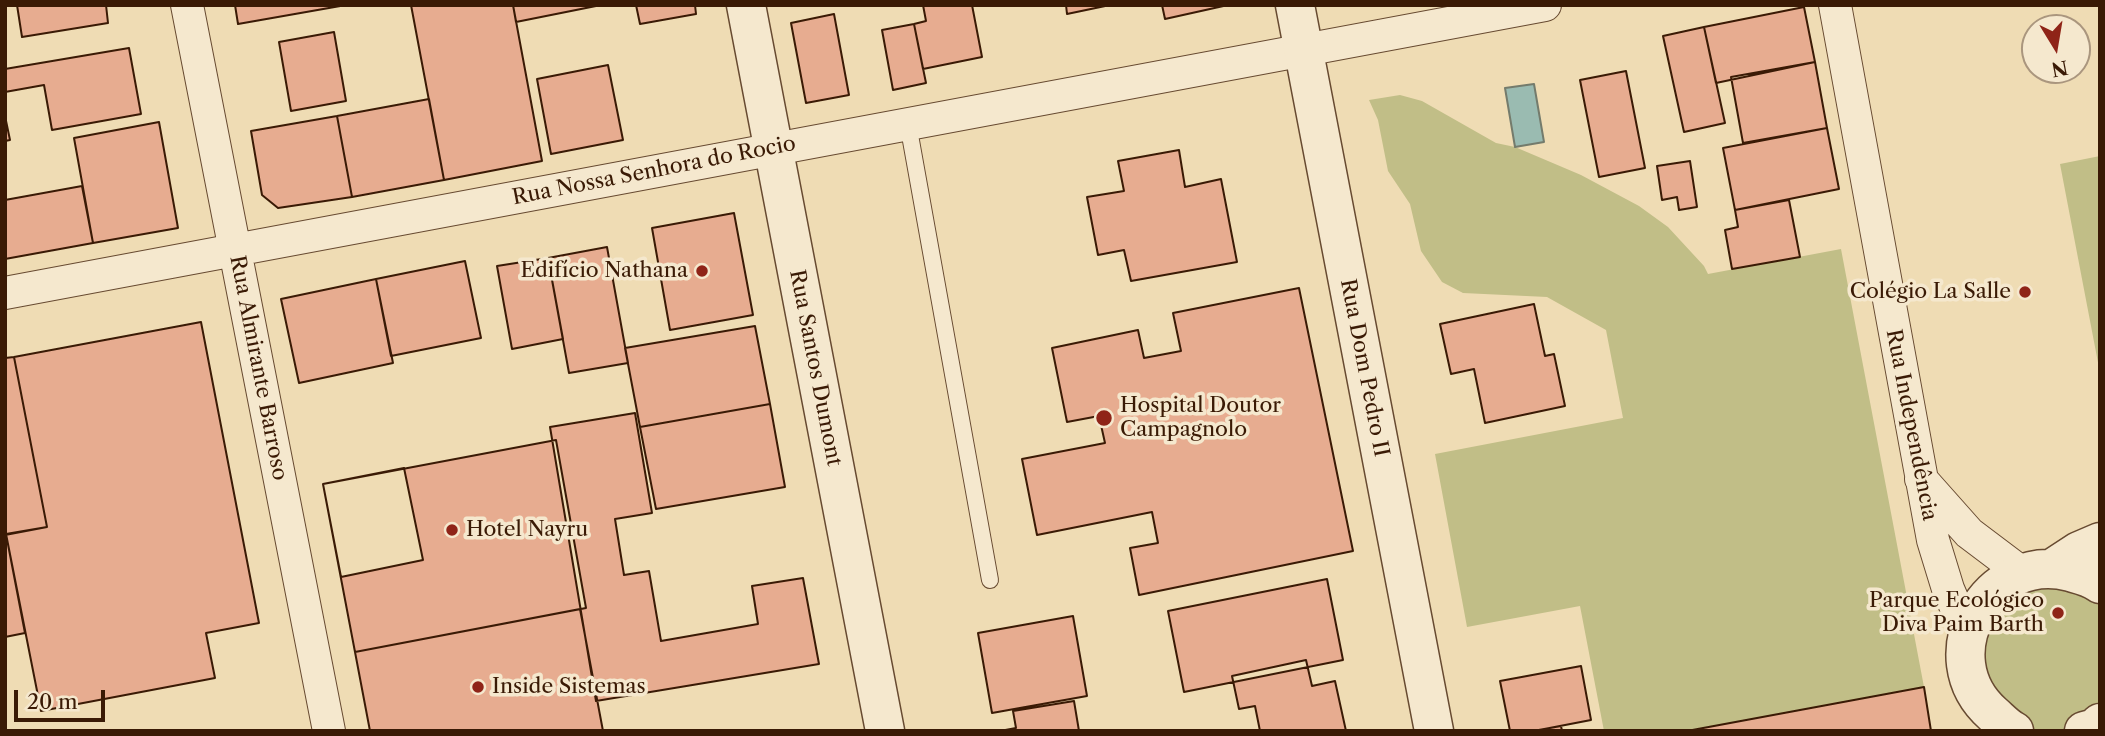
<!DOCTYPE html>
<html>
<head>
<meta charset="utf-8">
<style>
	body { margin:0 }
	#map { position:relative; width:2105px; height:736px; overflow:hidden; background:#efdcb4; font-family:"Libre Caslon Text",serif }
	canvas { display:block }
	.frame { position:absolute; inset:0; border:7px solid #3a1a05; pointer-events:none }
	.north { position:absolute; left:2021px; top:14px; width:70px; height:70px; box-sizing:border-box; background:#f5e8ce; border:2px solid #aa967e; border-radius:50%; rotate:169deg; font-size:19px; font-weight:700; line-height:28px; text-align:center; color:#3a1a05 }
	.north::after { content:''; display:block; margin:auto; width:24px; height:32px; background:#8f2418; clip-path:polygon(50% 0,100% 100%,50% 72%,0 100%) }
	.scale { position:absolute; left:14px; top:690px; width:91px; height:32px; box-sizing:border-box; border:4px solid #3a1a05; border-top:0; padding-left:9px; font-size:21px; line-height:24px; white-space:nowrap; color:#3a1a05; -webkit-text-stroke:5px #f5e8ce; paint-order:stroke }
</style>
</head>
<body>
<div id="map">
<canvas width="2105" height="736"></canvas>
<div class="frame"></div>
<div class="north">N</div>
<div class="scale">20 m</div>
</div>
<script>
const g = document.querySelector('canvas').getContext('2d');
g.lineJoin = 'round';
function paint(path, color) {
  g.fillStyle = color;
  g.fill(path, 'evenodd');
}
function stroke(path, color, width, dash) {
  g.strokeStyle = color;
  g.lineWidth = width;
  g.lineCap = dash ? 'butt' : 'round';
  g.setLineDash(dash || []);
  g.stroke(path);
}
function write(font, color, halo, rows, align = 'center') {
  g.font = font + ' "Libre Caslon Text",serif';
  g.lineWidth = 7;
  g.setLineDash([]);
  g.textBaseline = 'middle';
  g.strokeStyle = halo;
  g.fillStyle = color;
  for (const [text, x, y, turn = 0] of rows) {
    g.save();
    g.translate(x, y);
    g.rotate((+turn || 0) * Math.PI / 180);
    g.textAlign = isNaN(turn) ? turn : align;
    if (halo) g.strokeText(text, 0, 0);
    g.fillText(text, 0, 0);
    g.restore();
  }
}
const green = new Path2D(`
	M 1400,95 L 1422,101 L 1496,143 L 1515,147 L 1581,175 L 1639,206 L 1668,227 L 1704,266 L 1708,274 L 1841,249 L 1924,687 L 1693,731 L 1604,731 L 1580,606 L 1467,627 L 1435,454 L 1623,418 L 1606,330 L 1547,297 L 1463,293 L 1442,282 L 1421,251 L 1410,204 L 1388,171 L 1378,120 L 1369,100 Z
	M 2100,156 L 2100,373 L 2060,164 Z
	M 2100,556 L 2100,731 L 1986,731 L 1981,637 L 2012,596 Z`);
const water = new Path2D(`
	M 1534,84 L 1544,142 L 1515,147 L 1505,88 Z`);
const building = new Path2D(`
	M 17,5 L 106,5 L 108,23 L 22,37 Z
	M 235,5 L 346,5 L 238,24 Z
	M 411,5 L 513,5 L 542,161 L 444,180 Z
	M 513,5 L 601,5 L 516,22 Z
	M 636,5 L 695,5 L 696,14 L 640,24 Z
	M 923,5 L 972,5 L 982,57 L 923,69 L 914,24 L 926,21 Z
	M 1066,5 L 1110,5 L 1067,14 Z
	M 1162,5 L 1228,5 L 1165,19 Z
	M 1804,7 L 1815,62 L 1716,83 L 1704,27 Z
	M 834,14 L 849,95 L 806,103 L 791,23 Z
	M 914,24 L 926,83 L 893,90 L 882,30 Z
	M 1704,27 L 1725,123 L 1684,132 L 1663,36 Z
	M 334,32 L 346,101 L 291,111 L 279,42 Z
	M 129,48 L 141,114 L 52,130 L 44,85 L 5,92 L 5,69 Z
	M 1815,62 L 1827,128 L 1743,143 L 1731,77 Z
	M 608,65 L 623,140 L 551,154 L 537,79 Z
	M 1626,71 L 1645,168 L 1599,177 L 1580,80 Z
	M 429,99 L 444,180 L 352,197 L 337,116 Z
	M 5,116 L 10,140 L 5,141 Z
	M 337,116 L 352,197 L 278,208 L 262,195 L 251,131 Z
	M 159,122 L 178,228 L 93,243 L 74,138 Z
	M 1827,128 L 1839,189 L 1735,210 L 1723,148 Z
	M 1179,150 L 1185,187 L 1221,179 L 1237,262 L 1131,281 L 1124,250 L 1098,255 L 1087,197 L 1124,191 L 1118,161 Z
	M 1690,161 L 1697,207 L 1679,210 L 1677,197 L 1662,200 L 1657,166 Z
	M 82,186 L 93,243 L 5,259 L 5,200 Z
	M 1789,200 L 1800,257 L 1732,269 L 1725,230 L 1738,227 L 1735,210 Z
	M 734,213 L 753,315 L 670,330 L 652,228 Z
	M 607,247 L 628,363 L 569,373 L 548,258 Z
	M 548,258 L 563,339 L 512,349 L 497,266 Z
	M 465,261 L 481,338 L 391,356 L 376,279 Z
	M 376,279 L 393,363 L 299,383 L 281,299 Z
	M 1299,288 L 1353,551 L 1139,595 L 1130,548 L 1158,543 L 1152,512 L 1037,535 L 1022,459 L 1105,443 L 1099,416 L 1067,422 L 1052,348 L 1138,330 L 1144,358 L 1181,351 L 1173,313 Z
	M 1534,304 L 1545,356 L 1554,354 L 1565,406 L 1485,423 L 1474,369 L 1451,374 L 1440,324 Z
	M 201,322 L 259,623 L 206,633 L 215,678 L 41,711 L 6,534 L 47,527 L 14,357 Z
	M 755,326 L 770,404 L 640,427 L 625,348 Z
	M 14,357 L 47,527 L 5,535 L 5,358 Z
	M 770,404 L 785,487 L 656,509 L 640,427 Z
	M 635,413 L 652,513 L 615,519 L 624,575 L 649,571 L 661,641 L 758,624 L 752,586 L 803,578 L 819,664 L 596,701 L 550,427 Z
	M 556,440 L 586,608 L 355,652 L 323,484 Z
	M 404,468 L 423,560 L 341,577 L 323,484 Z
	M 6,534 L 25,633 L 5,637 L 5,535 Z
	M 1327,579 L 1343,660 L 1184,692 L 1168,611 Z
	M 580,609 L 603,731 L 370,731 L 355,652 Z
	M 1073,616 L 1087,696 L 992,713 L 978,633 Z
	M 1306,660 L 1312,686 L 1335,681 L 1346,731 L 1260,731 L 1255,706 L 1239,709 L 1232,676 Z
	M 1581,666 L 1591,720 L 1534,731 L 1510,731 L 1500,681 Z
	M 1924,687 L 1931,731 L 1687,731 Z
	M 1074,701 L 1079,731 L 1000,731 L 1016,728 L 1013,711 Z
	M 1561,726 L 1562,731 L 1533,731 Z`);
const service = new Path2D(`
	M 908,124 L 990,580`);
const minor = new Path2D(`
	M 187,5 L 329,731
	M 1835,5 L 1933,540 L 1948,589 L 1967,633
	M 5,293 L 1545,5
	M 1921,479 L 1969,533 L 2022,573`);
const tertiary = new Path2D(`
	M 746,5 L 885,731
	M 1295,5 L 1434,731
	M 2053,568 L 2079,551 L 2100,542
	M 2014,731 C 2006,727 2000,720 1993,714 C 1928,657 1988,550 2070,572 C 2081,575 2091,577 2100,584
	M 2084,731 L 2095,728 L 2100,723`);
const markers = [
	[702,271,7,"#8f2418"],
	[2025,292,7,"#8f2418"],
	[1104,418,9,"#8f2418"],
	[452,530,7,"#8f2418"],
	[2058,613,7,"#8f2418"],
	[478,687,7,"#8f2418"]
];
const streetNames = [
	["Rua Nossa Senhora do Rocio",654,171,-11],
	["Rua Almirante Barroso",258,368,79],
	["Rua Santos Dumont",815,368,79],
	["Rua Dom Pedro II",1364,368,79],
	["Rua Independência",1911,425,79]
];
const poiNames = [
	["Edifício Nathana",688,271],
	["Colégio La Salle",2011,292],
	["Hospital Doutor",1120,406,"left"],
	["Campagnolo",1120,430,"left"],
	["Hotel Nayru",466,530,"left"],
	["Parque Ecológico",2044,601],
	["Diva Paim Barth",2044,625],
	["Inside Sistemas",492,687,"left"]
];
paint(green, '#c1be87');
paint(water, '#9abbb1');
stroke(water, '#747b6c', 2);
paint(building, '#e7ac90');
stroke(building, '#3a1a05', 2);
stroke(service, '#674a31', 18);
stroke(minor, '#674a31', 34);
stroke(tertiary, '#674a31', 41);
stroke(service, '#f5e8ce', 16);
stroke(minor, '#f5e8ce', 32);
stroke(tertiary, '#f5e8ce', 38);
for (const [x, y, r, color] of markers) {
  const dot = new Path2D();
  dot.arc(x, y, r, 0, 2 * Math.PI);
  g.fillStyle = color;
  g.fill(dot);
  stroke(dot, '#f5e8ce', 2.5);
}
write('21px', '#3a1a05', '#f5e8ce', streetNames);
write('21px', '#3a1a05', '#f5e8ce', poiNames, 'right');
</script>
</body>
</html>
